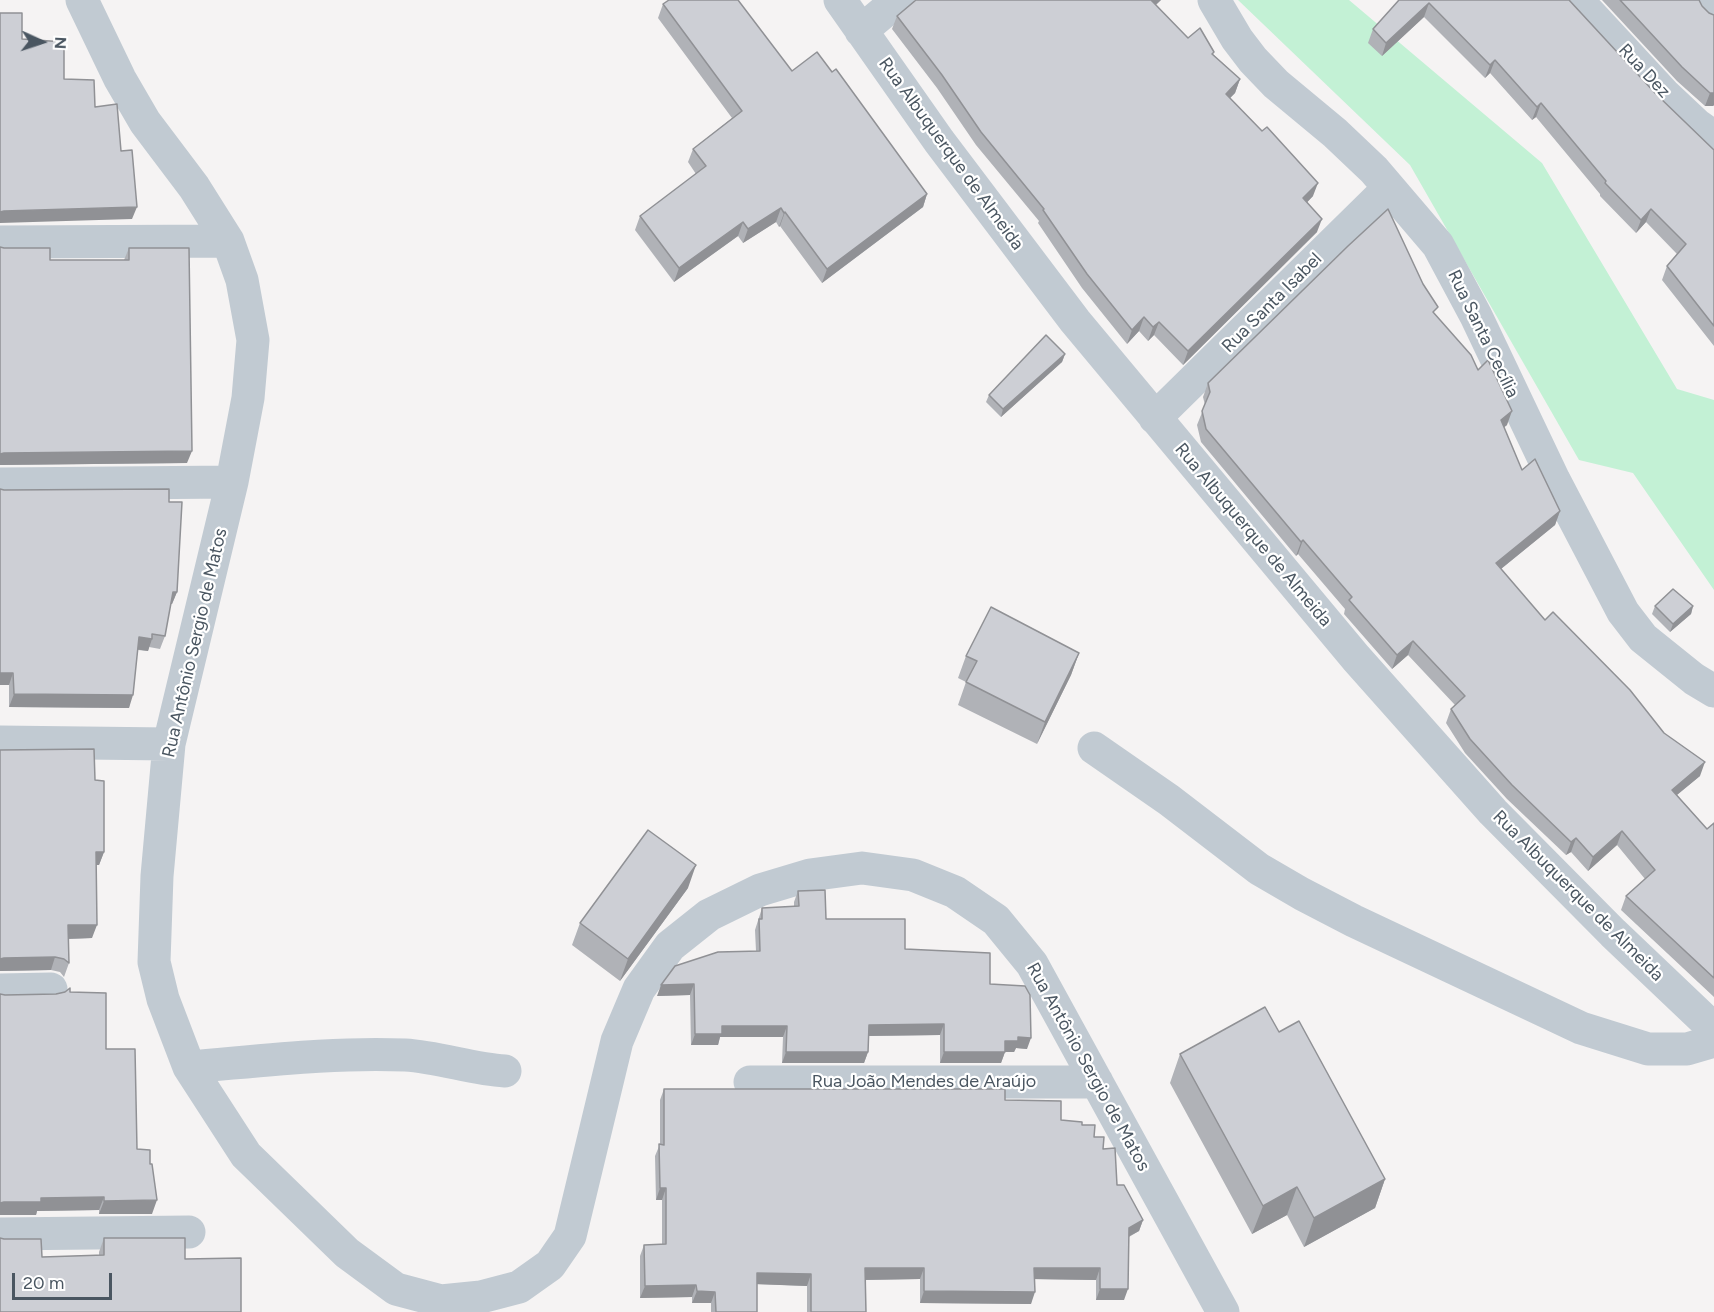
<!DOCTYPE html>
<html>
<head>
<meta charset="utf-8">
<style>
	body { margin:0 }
	#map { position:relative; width:1714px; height:1312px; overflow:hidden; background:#f5f3f3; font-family:Figtree,sans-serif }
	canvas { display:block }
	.north { position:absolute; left:12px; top:12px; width:60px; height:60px; -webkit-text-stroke:4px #fff; paint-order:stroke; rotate:93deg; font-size:16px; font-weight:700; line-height:24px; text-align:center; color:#4a5661 }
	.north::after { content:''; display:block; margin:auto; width:21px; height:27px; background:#4a5661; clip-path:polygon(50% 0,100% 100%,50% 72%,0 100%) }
	.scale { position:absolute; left:12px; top:1273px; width:100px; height:27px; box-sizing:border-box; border:3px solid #4a5661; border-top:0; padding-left:8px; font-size:18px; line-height:21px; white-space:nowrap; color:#4a5661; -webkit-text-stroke:4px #fff; paint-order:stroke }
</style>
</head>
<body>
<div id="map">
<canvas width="1714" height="1312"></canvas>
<div class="north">N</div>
<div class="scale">20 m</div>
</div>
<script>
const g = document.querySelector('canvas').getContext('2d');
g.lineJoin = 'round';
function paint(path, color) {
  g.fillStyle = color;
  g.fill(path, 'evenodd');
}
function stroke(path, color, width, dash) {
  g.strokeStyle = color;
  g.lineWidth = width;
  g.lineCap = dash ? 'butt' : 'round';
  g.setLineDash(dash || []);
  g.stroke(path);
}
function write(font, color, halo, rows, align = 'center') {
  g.font = font + ' Figtree,sans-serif';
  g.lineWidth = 4.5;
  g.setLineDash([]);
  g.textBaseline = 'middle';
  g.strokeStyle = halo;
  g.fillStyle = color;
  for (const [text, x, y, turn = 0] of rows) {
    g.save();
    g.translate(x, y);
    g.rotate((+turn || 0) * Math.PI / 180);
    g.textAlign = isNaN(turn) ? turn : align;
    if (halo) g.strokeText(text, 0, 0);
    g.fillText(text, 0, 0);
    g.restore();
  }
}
const green = new Path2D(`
	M 1238,0 L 1349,0 L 1542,163 L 1677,389 L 1714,400 L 1714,590 L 1633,473 L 1579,460 L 1410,165 Z`);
const minor = new Path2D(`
	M 82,0 L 120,79 L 145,122 L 194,187 L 228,241 L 242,280 L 253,340 L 248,398 L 232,482 L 169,744 L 157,876 L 154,962 L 163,999 L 189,1067 L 246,1155 L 347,1253 L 396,1289 L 441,1301 L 481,1297 L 519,1287 L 550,1265 L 570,1236 L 617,1041 L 639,989 L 670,946 L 709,915 L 760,890 L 810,875 L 862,868 L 913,875 L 955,892 L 996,920 L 1032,964 L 1223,1312
	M 840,0 L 939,141 L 1075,321 L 1356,658 L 1493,812 L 1613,933 L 1714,1029
	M 1214,0 L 1237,39 L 1253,60 L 1276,84 L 1335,133 L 1374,170 L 1438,245 L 1476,316 L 1554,480 L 1623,612 L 1643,638 L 1694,679 L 1714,691
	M 1577,0 L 1664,94 L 1697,125 L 1714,137
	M 1708,0 L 1714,11
	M 861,31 L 898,0
	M 0,242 L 228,241
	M 1155,418 L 1389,188
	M 0,484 L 232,482
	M 0,742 L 169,744
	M 1094,748 L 1169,800 L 1259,869 L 1302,894 L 1354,921 L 1581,1028 L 1648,1049 L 1687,1049 L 1714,1041
	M 0,990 L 51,989
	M 189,1067 C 261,1061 333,1052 405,1055 C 439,1057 472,1069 505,1071
	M 750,1082 L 1097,1082
	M 0,1234 L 189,1232`);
const wall = new Path2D(`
	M 916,0 L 1161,0 L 1156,5 L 1188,38 L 1214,52 L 1213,54 L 1240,79 L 1235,93 L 1230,98 L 1313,196 L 1307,202 L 1317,232 L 1183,365 L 1154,335 L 1148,341 L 1139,331 L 1127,344 L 1082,288 L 1038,223 L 1039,221 L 976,145 L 937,88 L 892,29 L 897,16 Z
	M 1399,0 L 1569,0 L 1655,93 L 1714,150 L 1714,346 L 1662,280 L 1667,266 L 1677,254 L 1646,222 L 1636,233 L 1600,196 L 1600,194 L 1536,117 L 1532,120 L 1490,73 L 1485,78 L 1424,17 L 1382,56 L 1368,43 L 1373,29 Z
	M 1602,0 L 1699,0 L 1702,6 L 1709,13 L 1714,15 L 1714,105 L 1713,106 L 1705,106 L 1677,81 Z
	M 663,4 L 792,71 L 832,72 L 927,194 L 923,207 L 822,283 L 780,226 L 779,227 L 776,222 L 743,243 L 738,236 L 674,282 L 635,230 L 640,216 L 696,174 L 688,162 L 693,149 L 732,118 L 658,18 Z
	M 0,247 L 50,260 L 124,260 L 129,248 L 187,463 L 0,465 Z
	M 1436,315 L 1478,370 L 1507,425 L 1504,427 L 1522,470 L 1560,511 L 1555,525 L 1501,569 L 1545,620 L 1664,733 L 1700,776 L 1677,795 L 1707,829 L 1714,823 L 1714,997 L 1621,910 L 1626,896 L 1645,879 L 1617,845 L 1588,871 L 1571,852 L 1566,855 L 1507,799 L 1465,753 L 1446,723 L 1451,709 L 1455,705 L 1408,655 L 1392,669 L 1344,614 L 1345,609 L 1298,554 L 1296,556 L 1201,442 L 1197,425 L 1205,405 L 1203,397 L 1208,383 Z
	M 1065,354 L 1062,362 L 1001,417 L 986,402 L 989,395 Z
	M 0,489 L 4,490 L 169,502 L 177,592 L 172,604 L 170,604 L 165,636 L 160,649 L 149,647 L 148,651 L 138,650 L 129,708 L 9,707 L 9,685 L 0,685 Z
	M 1655,606 L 1693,606 L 1691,614 L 1670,632 L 1652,614 Z
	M 1079,653 L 1071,675 L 1037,744 L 958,705 L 966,682 L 958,678 L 966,656 Z
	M 0,750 L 95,780 L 104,852 L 99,865 L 96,865 L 92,938 L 69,939 L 69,963 L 64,977 L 60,972 L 51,970 L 0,971 Z
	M 688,888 L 620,981 L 572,945 L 580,923 Z
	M 798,891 L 826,919 L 905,949 L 990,984 L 1027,1049 L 1016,1048 L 1014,1052 L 1005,1052 L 1001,1063 L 940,1063 L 940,1035 L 869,1036 L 868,1052 L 864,1063 L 782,1063 L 783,1037 L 720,1037 L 718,1045 L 691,1045 L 690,995 L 657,996 L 756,951 L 755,930 L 762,908 L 794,907 L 794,902 Z
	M 70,992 L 106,1049 L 137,1149 L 152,1214 L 99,1214 L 99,1210 L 37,1211 L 36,1215 L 5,995 L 56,994 Z
	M 1279,1032 L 1385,1179 L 1375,1208 L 1304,1247 L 1287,1215 L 1252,1234 L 1170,1083 L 1180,1054 Z
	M 664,1089 L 1005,1100 L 1061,1120 L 1082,1125 L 1094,1137 L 1103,1149 L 1117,1185 L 1143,1220 L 1139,1231 L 1129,1237 L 1124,1300 L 1096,1300 L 1096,1280 L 1034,1279 L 1031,1304 L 920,1303 L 920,1279 L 865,1280 L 866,1312 L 807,1312 L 807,1286 L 757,1284 L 757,1312 L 711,1312 L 711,1303 L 692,1303 L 692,1297 L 640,1298 L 640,1256 L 644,1245 L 662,1244 L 662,1200 L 656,1200 L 655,1156 L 660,1144 L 660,1100 Z
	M 104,1238 L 185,1259 L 42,1257 L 99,1255 L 99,1252 Z`);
const shadedWall = new Path2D(`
	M 1151,0 L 1161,0 L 1146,13 Z
	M 1429,3 L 1424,17 L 1382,56 L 1386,43 Z
	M 1495,60 L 1490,73 L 1485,78 L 1490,65 Z
	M 1240,79 L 1235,93 L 1221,107 L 1226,94 Z
	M 1710,93 L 1714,93 L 1714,105 L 1713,106 L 1705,106 Z
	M 1541,103 L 1536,117 L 1532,120 L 1537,107 Z
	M 1318,183 L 1313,196 L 1298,212 L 1303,198 Z
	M 927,194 L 923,207 L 822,283 L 827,269 Z
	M 137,207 L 132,219 L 0,223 L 0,212 L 4,211 Z
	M 781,208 L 776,222 L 743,243 L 748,229 Z
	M 1651,209 L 1646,222 L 1636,233 L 1641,220 Z
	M 785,212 L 780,226 L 779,227 L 784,213 Z
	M 1322,219 L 1317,232 L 1183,365 L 1188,351 Z
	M 743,222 L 738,236 L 674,282 L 679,268 Z
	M 1144,317 L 1139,331 L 1127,344 L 1132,330 Z
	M 1159,322 L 1154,335 L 1148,341 L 1153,327 Z
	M 1065,354 L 1062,362 L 1001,417 L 1003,409 Z
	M 1512,411 L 1507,425 L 1496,434 L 1501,420 Z
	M 192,451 L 187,463 L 0,465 L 0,454 L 4,453 Z
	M 1560,511 L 1555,525 L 1491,577 L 1496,563 Z
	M 1303,540 L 1298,554 L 1296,556 L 1301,542 Z
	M 173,592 L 177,592 L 172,604 L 168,604 Z
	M 1693,606 L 1691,614 L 1670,632 L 1673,624 Z
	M 139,637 L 152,639 L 148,651 L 134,649 Z
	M 1413,641 L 1408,655 L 1392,669 L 1397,655 Z
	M 1079,653 L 1071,675 L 1037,744 L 1045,722 Z
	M 0,673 L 13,673 L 9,685 L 0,685 Z
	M 14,694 L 133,695 L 129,708 L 9,707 Z
	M 1705,762 L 1700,776 L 1667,803 L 1672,790 Z
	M 1622,831 L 1617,845 L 1588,871 L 1593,857 Z
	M 1576,838 L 1571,852 L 1566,855 L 1571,842 Z
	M 96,852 L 104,852 L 99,865 L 91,865 Z
	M 696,865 L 688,888 L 620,981 L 628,959 Z
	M 68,925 L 97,925 L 92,938 L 64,939 Z
	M 55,957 L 51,970 L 0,971 L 0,959 L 4,958 Z
	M 694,984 L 690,995 L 657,996 L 661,985 Z
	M 944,1024 L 940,1035 L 865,1036 L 869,1025 Z
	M 722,1026 L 787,1026 L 783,1037 L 720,1037 L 718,1045 L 691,1045 L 695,1034 Z
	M 1018,1037 L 1031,1038 L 1027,1049 L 1016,1048 L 1014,1052 L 1001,1052 L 1005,1041 Z
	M 786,1052 L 868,1052 L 864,1063 L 782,1063 Z
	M 944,1052 L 1005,1052 L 1001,1063 L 940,1063 Z
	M 1385,1179 L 1375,1208 L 1304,1247 L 1314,1218 Z
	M 1297,1187 L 1287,1215 L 1252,1234 L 1263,1206 Z
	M 660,1188 L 666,1188 L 662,1200 L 656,1200 Z
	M 104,1197 L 99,1210 L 37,1211 L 36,1215 L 0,1215 L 0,1203 L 4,1202 L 41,1198 Z
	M 157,1200 L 152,1214 L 99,1214 L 104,1201 Z
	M 1143,1220 L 1139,1231 L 1124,1239 L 1129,1228 Z
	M 865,1268 L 924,1268 L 920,1279 L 861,1280 Z
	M 1034,1268 L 1100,1268 L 1096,1280 L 1030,1279 Z
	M 757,1273 L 811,1274 L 807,1286 L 753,1284 Z
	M 696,1285 L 692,1297 L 640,1298 L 645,1286 Z
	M 1100,1289 L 1128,1289 L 1124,1300 L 1096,1300 Z
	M 697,1291 L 715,1292 L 711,1303 L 692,1303 Z
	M 924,1291 L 1035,1292 L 1031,1304 L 920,1303 Z`);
const building = new Path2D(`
	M 669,0 L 738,0 L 792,71 L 817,52 L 832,72 L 836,69 L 927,194 L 827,269 L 785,212 L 784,213 L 781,208 L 748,229 L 743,222 L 679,268 L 640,216 L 706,166 L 693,149 L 742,111 L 663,4 Z
	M 916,0 L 1151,0 L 1188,38 L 1200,28 L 1214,52 L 1212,54 L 1240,79 L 1226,94 L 1262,131 L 1267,127 L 1318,183 L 1303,198 L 1322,219 L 1188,351 L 1159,322 L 1153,327 L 1144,317 L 1132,330 L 1087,274 L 1043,210 L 1044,209 L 981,132 L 942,75 L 897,16 Z
	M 1399,0 L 1569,0 L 1655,93 L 1714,150 L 1714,326 L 1667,266 L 1686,244 L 1651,209 L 1641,220 L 1605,183 L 1606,181 L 1541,103 L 1537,107 L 1495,60 L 1490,65 L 1429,3 L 1386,43 L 1373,29 Z
	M 1620,0 L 1699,0 L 1702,6 L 1709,13 L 1714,15 L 1714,93 L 1710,93 L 1682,67 Z
	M 0,13 L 22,13 L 22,39 L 64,42 L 64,79 L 94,80 L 95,107 L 117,104 L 121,151 L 132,150 L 137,207 L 4,211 L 0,212 Z
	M 1388,209 L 1423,284 L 1438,307 L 1433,312 L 1471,355 L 1478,370 L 1488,360 L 1512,411 L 1501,420 L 1522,470 L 1535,459 L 1560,511 L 1496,563 L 1545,620 L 1553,612 L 1630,690 L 1664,733 L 1705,762 L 1672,790 L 1707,829 L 1714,823 L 1714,978 L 1626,896 L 1655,870 L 1622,831 L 1593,857 L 1576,838 L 1571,842 L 1512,785 L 1470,739 L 1451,709 L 1465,696 L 1413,641 L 1397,655 L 1349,600 L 1352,597 L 1303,540 L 1301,542 L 1206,429 L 1202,411 L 1210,392 L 1208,383 L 1348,246 Z
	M 0,247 L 4,248 L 50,248 L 50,260 L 129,260 L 129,248 L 189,248 L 192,451 L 4,453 L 0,454 Z
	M 1046,335 L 1065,354 L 1003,409 L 989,395 Z
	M 0,489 L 4,490 L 169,489 L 169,502 L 182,502 L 177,592 L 173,592 L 165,636 L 152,634 L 152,639 L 139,637 L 133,695 L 14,694 L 13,673 L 0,673 Z
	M 1673,589 L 1693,606 L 1673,624 L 1655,606 Z
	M 991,607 L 1079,653 L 1045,722 L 966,682 L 977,661 L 966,656 Z
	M 94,749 L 95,780 L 104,781 L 104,852 L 96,852 L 97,925 L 68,925 L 69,963 L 64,959 L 55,957 L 4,958 L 0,959 L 0,750 Z
	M 648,830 L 696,865 L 628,959 L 580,923 Z
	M 825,890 L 826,919 L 905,919 L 905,949 L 990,953 L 990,984 L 1025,986 L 1030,995 L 1031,1038 L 1018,1037 L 1018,1041 L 1005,1041 L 1005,1052 L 944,1052 L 944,1024 L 869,1025 L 868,1052 L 786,1052 L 787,1026 L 722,1026 L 722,1034 L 695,1034 L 694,984 L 661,985 L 675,966 L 718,952 L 760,951 L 759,919 L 762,919 L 762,908 L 799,906 L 798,891 Z
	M 70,988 L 70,992 L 106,993 L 106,1049 L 135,1049 L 137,1149 L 150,1150 L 150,1164 L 152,1164 L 157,1200 L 104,1201 L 104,1197 L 41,1198 L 41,1202 L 4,1202 L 0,1203 L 0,994 L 5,995 L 56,994 L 65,992 Z
	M 1265,1007 L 1279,1032 L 1299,1021 L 1385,1179 L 1314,1218 L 1297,1187 L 1263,1206 L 1180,1054 Z
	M 664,1089 L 1005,1089 L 1005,1100 L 1061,1101 L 1061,1120 L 1082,1122 L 1082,1125 L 1095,1125 L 1094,1137 L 1104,1137 L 1103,1149 L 1115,1148 L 1117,1185 L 1124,1185 L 1143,1220 L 1129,1228 L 1128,1289 L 1100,1289 L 1100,1268 L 1034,1268 L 1035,1292 L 924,1291 L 924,1268 L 865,1268 L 866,1312 L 811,1312 L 811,1274 L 757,1273 L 757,1312 L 716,1312 L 715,1292 L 697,1291 L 696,1285 L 645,1286 L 644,1245 L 666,1244 L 666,1188 L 660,1188 L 659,1144 L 664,1145 Z
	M 0,1238 L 4,1239 L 41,1239 L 42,1257 L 104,1255 L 104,1238 L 185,1238 L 185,1259 L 241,1258 L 241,1312 L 0,1312 Z`);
const streetNames = [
	["Rua Dez",1644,71,47],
	["Rua Albuquerque de Almeida",951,154,54],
	["Rua Santa Isabel",1272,303,-45],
	["Rua Santa Cecília",1483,334,64],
	["Rua Albuquerque de Almeida",1253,535,50],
	["Rua Antônio Sergio de Matos",195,643,-77],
	["Rua Albuquerque de Almeida",1578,896,45],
	["Rua Antônio Sergio de Matos",1088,1067,61],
	["Rua João Mendes de Araújo",924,1082]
];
paint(green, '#c3f1d5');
stroke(minor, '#c1cad2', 33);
paint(wall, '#b0b2b7');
paint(shadedWall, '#909195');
paint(building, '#cdcfd5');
stroke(building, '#909195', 1.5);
write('18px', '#4a5661', '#fff', streetNames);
</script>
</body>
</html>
